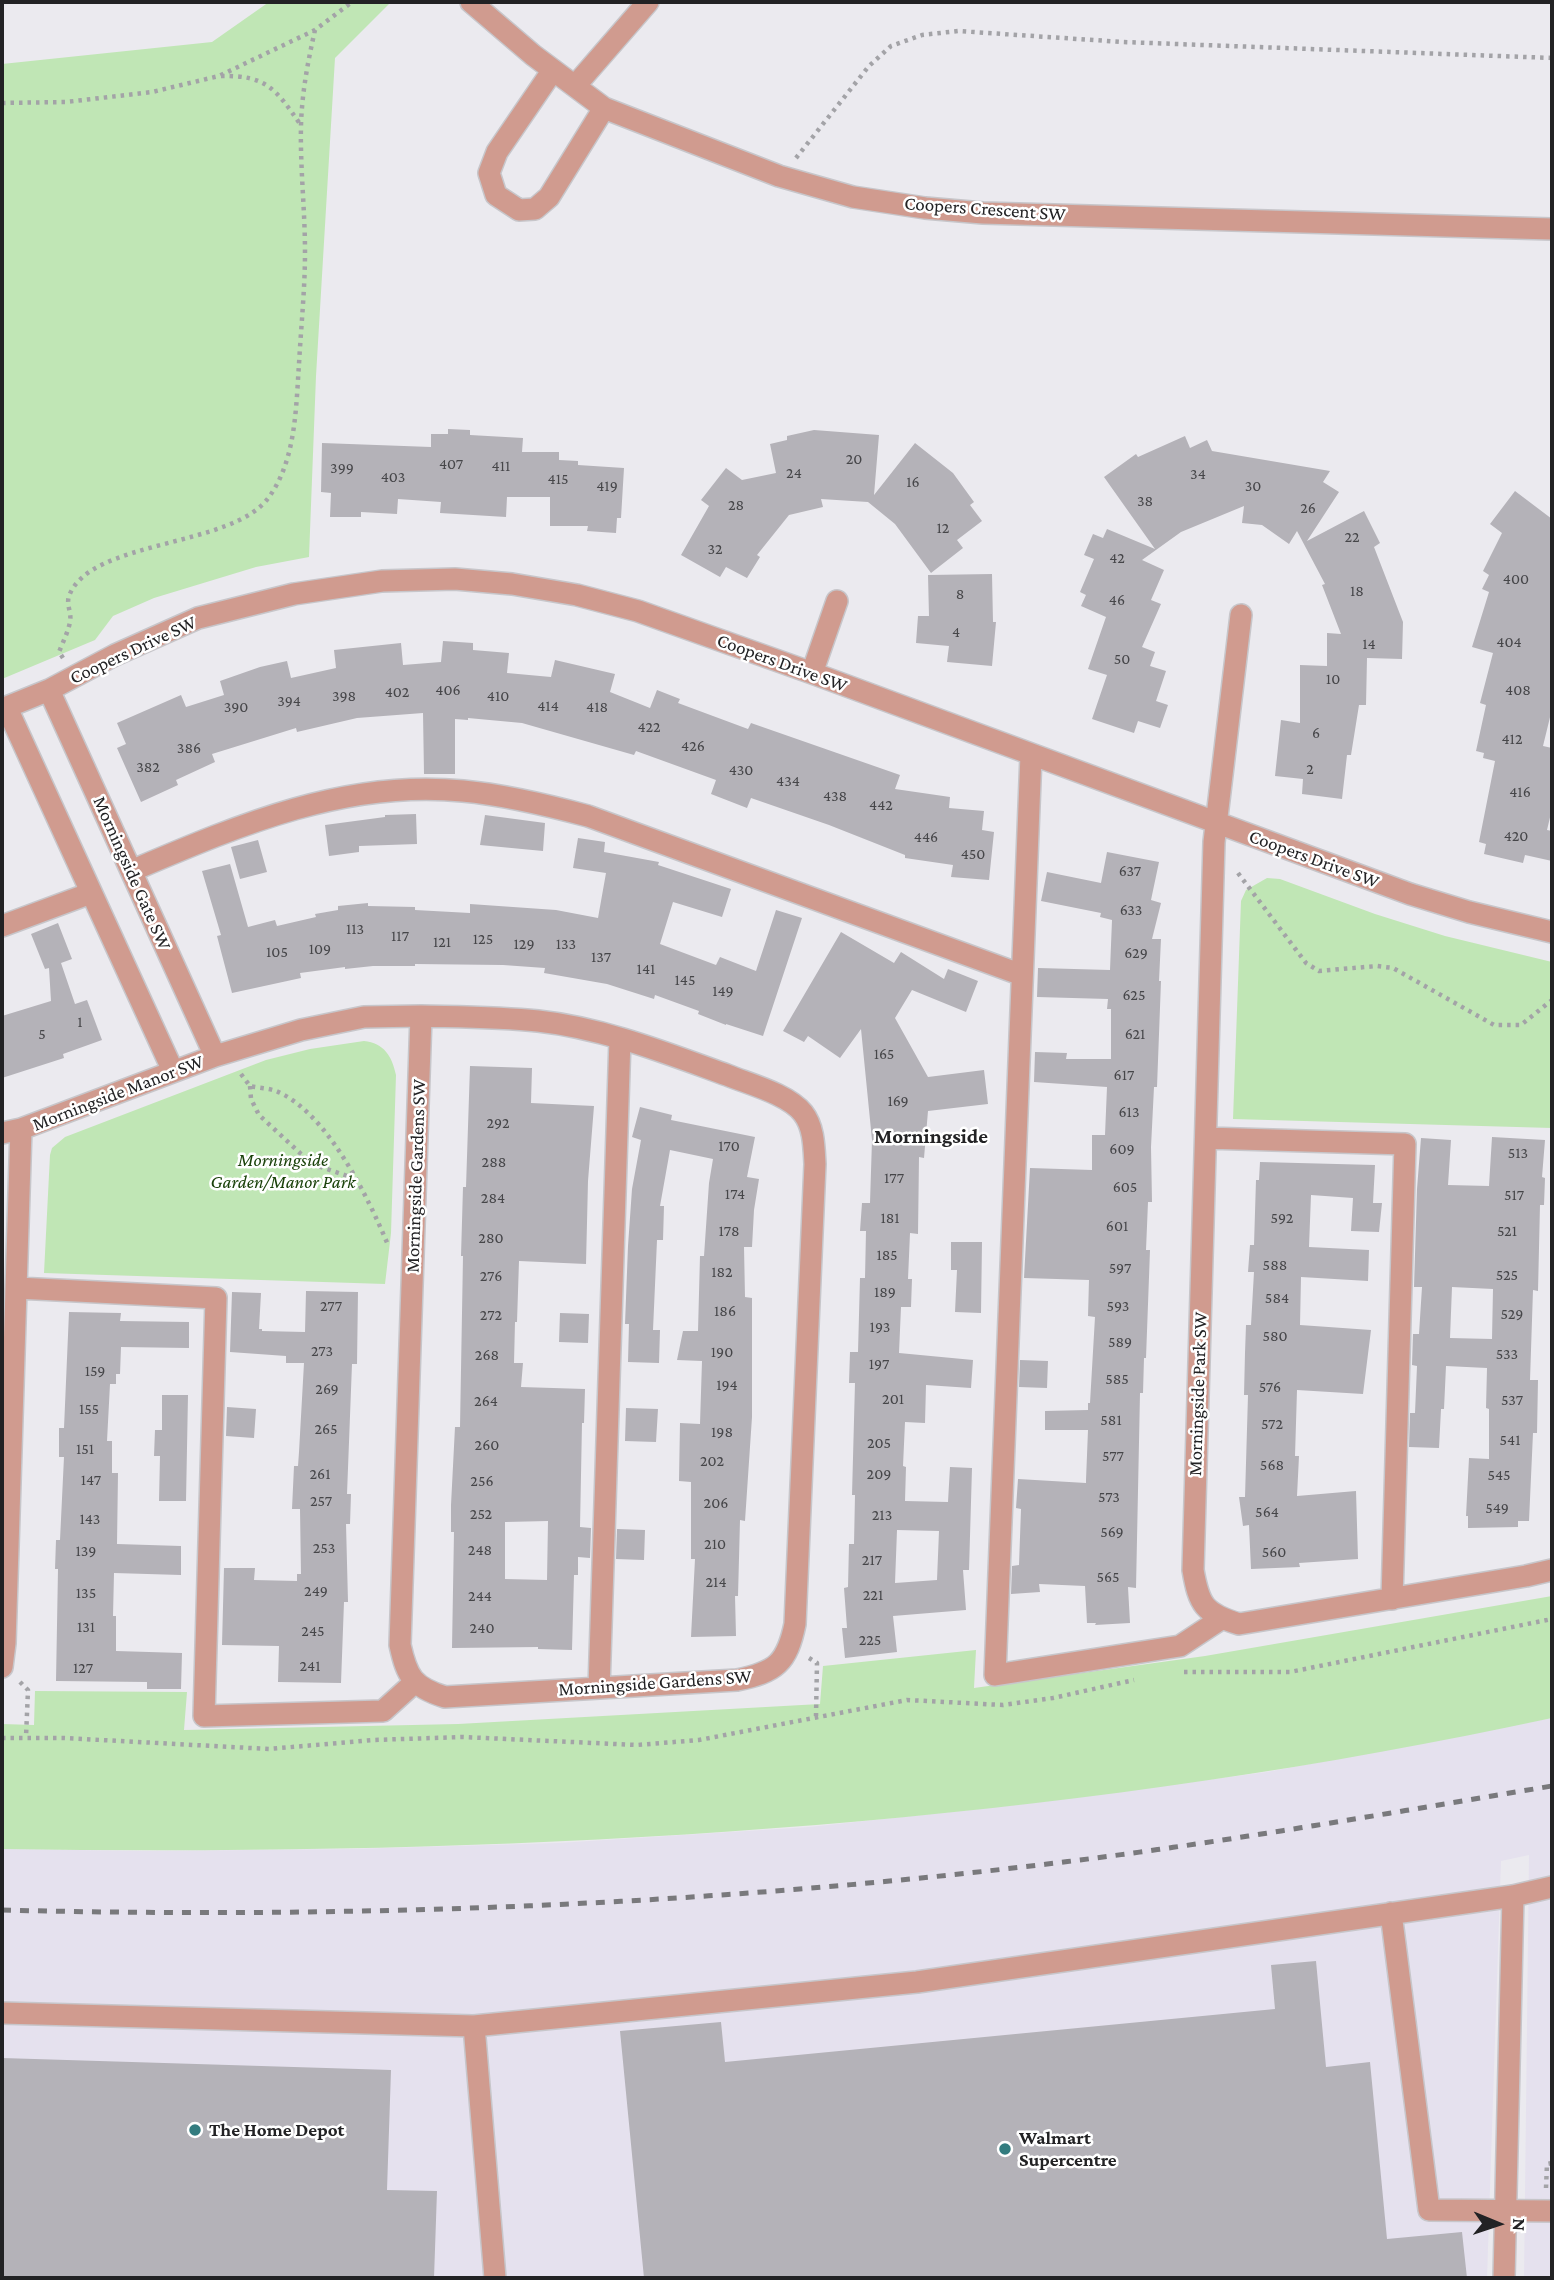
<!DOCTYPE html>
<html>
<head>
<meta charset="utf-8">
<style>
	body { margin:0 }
	#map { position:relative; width:1554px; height:2280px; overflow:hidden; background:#ebeaef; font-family:"Crimson Pro",serif }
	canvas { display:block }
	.frame { position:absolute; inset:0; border:4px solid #222224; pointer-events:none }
	.north { position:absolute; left:1463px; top:2189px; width:70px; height:70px; -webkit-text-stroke:5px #fff; paint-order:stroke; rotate:92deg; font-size:19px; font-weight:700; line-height:28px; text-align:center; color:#222224 }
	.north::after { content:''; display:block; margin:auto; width:24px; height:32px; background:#222224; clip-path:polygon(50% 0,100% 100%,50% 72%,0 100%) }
</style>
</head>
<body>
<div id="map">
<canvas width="1554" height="2280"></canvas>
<div class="frame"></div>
<div class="north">N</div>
</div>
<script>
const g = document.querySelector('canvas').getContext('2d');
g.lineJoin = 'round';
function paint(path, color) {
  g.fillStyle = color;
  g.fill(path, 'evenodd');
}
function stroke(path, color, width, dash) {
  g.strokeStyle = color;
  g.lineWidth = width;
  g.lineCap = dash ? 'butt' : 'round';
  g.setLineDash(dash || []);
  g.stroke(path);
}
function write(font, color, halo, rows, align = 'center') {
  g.font = font + ' "Crimson Pro",serif';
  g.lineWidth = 5;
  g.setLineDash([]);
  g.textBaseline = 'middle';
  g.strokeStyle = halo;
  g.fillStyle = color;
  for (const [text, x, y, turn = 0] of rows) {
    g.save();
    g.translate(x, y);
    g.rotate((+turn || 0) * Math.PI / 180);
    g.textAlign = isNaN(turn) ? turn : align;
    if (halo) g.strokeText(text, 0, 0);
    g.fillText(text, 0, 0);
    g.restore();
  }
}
const built = new Path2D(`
	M 1552,1718 L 1552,2278 L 1524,2278 L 1529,1855 L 1501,1861 L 1487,2278 L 2,2278 L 2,1849 L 146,1851 L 354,1849 L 558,1843 L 809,1827 L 1023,1804 L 1267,1772 Z`);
const green = new Path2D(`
	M 269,2 L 391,2 L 335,58 L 316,376 L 309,557 L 256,567 L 154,598 L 113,616 L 95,640 L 2,679 L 2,64 L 212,42 Z
	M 1267,878 L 1280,879 L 1375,914 L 1445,936 L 1552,962 L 1552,1128 L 1233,1119 L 1241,901 L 1246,890 Z
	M 364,1041 C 384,1043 392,1056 396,1075 L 391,1233 L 385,1284 L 44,1273 L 50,1155 L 52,1148 L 65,1137 L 266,1060 L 310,1049 Z
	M 1552,1596 L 1552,1718 C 1043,1828 521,1857 2,1849 L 2,1724 L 34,1725 L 35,1691 L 187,1692 L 184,1730 L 458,1724 L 820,1704 L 823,1666 L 976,1650 L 974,1688 L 1205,1656 Z`);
const building = new Path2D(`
	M 448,429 L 470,430 L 470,435 L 523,438 L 522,452 L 559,452 L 559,460 L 578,461 L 578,465 L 624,468 L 621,518 L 617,518 L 616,533 L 587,531 L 588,526 L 550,526 L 550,497 L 507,497 L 506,517 L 440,513 L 441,502 L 398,499 L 397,514 L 361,512 L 361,517 L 330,517 L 331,493 L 321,492 L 322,443 L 431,447 L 431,434 L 448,434 Z
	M 814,430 L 879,435 L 874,495 L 915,443 L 953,473 L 974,502 L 970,505 L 982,521 L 957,540 L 963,548 L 931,573 L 895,524 L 868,502 L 821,499 L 823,507 L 789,515 L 757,555 L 760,557 L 747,578 L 726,567 L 720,577 L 681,555 L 709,506 L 701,500 L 726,468 L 742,480 L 776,473 L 770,444 L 787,440 L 787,436 Z
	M 1185,436 L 1190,448 L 1207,440 L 1212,451 L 1330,471 L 1323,482 L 1339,492 L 1307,541 L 1364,511 L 1380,543 L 1374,547 L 1403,622 L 1402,659 L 1367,658 L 1366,705 L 1359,705 L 1351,755 L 1347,755 L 1342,799 L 1302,794 L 1303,779 L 1275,776 L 1281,720 L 1300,723 L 1300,665 L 1327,666 L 1327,633 L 1341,634 L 1322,585 L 1325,584 L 1297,531 L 1289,544 L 1262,525 L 1242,523 L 1244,506 L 1181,532 L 1142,560 L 1164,570 L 1151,600 L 1161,604 L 1142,647 L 1155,652 L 1150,666 L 1166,671 L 1156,701 L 1168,705 L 1160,728 L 1138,721 L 1134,733 L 1092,719 L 1107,675 L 1088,669 L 1106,617 L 1081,606 L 1086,595 L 1080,592 L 1094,559 L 1084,555 L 1093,534 L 1103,538 L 1107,529 L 1155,549 L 1104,477 L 1136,454 L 1138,457 Z
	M 1515,491 L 1552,519 L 1552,709 L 1543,746 L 1552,748 L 1552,809 L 1547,830 L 1552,831 L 1552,861 L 1525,855 L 1523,863 L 1484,854 L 1486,844 L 1479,842 L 1495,761 L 1483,758 L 1484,753 L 1476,751 L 1486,705 L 1480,703 L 1493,653 L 1472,647 L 1489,592 L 1482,589 L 1489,575 L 1483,571 L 1502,533 L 1490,524 Z
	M 992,574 L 993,622 L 996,622 L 992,666 L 947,662 L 949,646 L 916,643 L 918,616 L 929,616 L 928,575 Z
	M 443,641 L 473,643 L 473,650 L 509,653 L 507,673 L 551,677 L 555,660 L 615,674 L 610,692 L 650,708 L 657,690 L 680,699 L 678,703 L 748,729 L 751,723 L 900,775 L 895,789 L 950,797 L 949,808 L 984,811 L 982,830 L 994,832 L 989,880 L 951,877 L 953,865 L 905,858 L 905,855 L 829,825 L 751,798 L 747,808 L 711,794 L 716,780 L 636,751 L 634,755 L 522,723 L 468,718 L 468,720 L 455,719 L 455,774 L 424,774 L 423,713 L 357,718 L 297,732 L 296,728 L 212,754 L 215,762 L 176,780 L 178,785 L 141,802 L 117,748 L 126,744 L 117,723 L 181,695 L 186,707 L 224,695 L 220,681 L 260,667 L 287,661 L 291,678 L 336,668 L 334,650 L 401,643 L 403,665 L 441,662 Z
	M 416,814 L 417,844 L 359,846 L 359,852 L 329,856 L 325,825 L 385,817 L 385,815 Z
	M 485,815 L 545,823 L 543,851 L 480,845 Z
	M 578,838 L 605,842 L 604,852 L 659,862 L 658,865 L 731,889 L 722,917 L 673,902 L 660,944 L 716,965 L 720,957 L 756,971 L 776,910 L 802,918 L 763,1036 L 726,1024 L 726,1025 L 698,1014 L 699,1011 L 655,995 L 654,999 L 607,984 L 544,973 L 545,968 L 503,965 L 415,964 L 415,966 L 373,966 L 345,969 L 345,967 L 300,973 L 301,978 L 232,993 L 217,936 L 221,935 L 202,871 L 230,864 L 248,927 L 275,920 L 277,926 L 316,917 L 315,914 L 338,910 L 338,906 L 368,903 L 368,906 L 415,907 L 415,910 L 470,913 L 470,904 L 556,910 L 598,918 L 606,873 L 573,868 Z
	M 258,840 L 267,872 L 240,879 L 231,847 Z
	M 1107,852 L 1159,862 L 1151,900 L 1161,903 L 1152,939 L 1161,939 L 1159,981 L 1161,981 L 1157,1087 L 1154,1087 L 1151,1147 L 1152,1202 L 1148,1202 L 1146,1250 L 1150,1250 L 1146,1358 L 1144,1358 L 1143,1393 L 1140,1393 L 1136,1588 L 1128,1587 L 1130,1623 L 1095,1625 L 1096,1623 L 1087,1623 L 1085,1586 L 1039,1584 L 1040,1592 L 1011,1594 L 1012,1566 L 1019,1565 L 1021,1509 L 1016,1508 L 1018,1479 L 1086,1483 L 1086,1480 L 1088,1430 L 1045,1430 L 1045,1411 L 1088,1410 L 1088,1403 L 1090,1403 L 1095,1317 L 1088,1316 L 1089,1280 L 1024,1278 L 1030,1168 L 1092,1170 L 1092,1135 L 1105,1135 L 1107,1087 L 1034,1082 L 1035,1052 L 1067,1053 L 1066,1059 L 1111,1059 L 1111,1009 L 1107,1009 L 1108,999 L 1037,997 L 1038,968 L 1110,970 L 1112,920 L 1100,917 L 1101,913 L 1041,901 L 1047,872 L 1101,883 Z
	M 58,923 L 72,959 L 61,963 L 75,1004 L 87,1000 L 102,1040 L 63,1054 L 64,1058 L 2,1078 L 2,1016 L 51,1001 L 49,968 L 45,969 L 31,934 Z
	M 841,932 L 894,963 L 901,952 L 944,979 L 948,969 L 978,981 L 966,1012 L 912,990 L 895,1018 L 928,1077 L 984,1070 L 988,1104 L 928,1111 L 924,1158 L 919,1157 L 918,1234 L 910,1233 L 908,1279 L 912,1279 L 911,1307 L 901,1307 L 899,1353 L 973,1360 L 971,1388 L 926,1385 L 925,1423 L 905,1422 L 903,1466 L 906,1467 L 905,1501 L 948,1502 L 950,1467 L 972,1468 L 969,1570 L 963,1570 L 966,1610 L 893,1616 L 897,1652 L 845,1658 L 842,1628 L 847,1628 L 844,1588 L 848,1587 L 849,1544 L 854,1544 L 855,1495 L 852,1495 L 855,1383 L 849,1383 L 850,1352 L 858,1352 L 860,1278 L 865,1278 L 866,1231 L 860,1231 L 862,1203 L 870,1203 L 872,1140 L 861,1029 L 840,1058 L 808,1036 L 804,1042 L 783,1031 ZM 897,1530 L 939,1531 L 937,1580 L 895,1583 Z
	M 470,1066 L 532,1068 L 531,1103 L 594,1106 L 588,1181 L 586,1264 L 519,1261 L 517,1322 L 515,1322 L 514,1363 L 523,1363 L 521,1387 L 585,1389 L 584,1423 L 582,1423 L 580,1527 L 591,1528 L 590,1558 L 578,1557 L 578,1575 L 574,1575 L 572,1650 L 538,1649 L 538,1647 L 452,1648 L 454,1532 L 451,1532 L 451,1505 L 455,1427 L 460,1427 L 463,1256 L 461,1256 L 463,1187 L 466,1187 ZM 548,1521 L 547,1580 L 505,1579 L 505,1522 Z
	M 640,1107 L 672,1115 L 671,1120 L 755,1137 L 747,1177 L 759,1179 L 754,1210 L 752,1247 L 744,1247 L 745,1297 L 752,1298 L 752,1417 L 745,1521 L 740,1520 L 738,1596 L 735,1596 L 736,1636 L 691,1637 L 695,1559 L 691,1559 L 691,1482 L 679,1481 L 680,1423 L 700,1424 L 702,1361 L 677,1360 L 683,1331 L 698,1331 L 700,1256 L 704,1256 L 709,1183 L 713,1159 L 670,1150 L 660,1206 L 664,1206 L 663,1240 L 657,1240 L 653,1330 L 660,1330 L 659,1363 L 628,1362 L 629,1324 L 625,1324 L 628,1246 L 632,1189 L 641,1140 L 632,1137 Z
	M 1492,1137 L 1545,1140 L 1542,1177 L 1545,1178 L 1544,1205 L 1540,1205 L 1538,1291 L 1533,1290 L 1530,1380 L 1538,1380 L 1537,1433 L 1533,1433 L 1529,1521 L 1518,1521 L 1518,1527 L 1468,1528 L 1468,1516 L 1466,1516 L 1469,1458 L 1489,1459 L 1489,1409 L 1486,1408 L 1487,1368 L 1446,1366 L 1444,1409 L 1441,1409 L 1439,1448 L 1409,1447 L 1410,1413 L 1415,1413 L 1417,1366 L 1412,1365 L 1413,1334 L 1419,1334 L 1422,1287 L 1414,1287 L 1417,1189 L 1421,1138 L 1451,1140 L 1448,1185 L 1489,1186 ZM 1452,1287 L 1493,1289 L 1492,1339 L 1450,1338 Z
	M 1260,1162 L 1375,1165 L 1373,1203 L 1382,1203 L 1379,1232 L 1351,1231 L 1353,1198 L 1311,1195 L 1309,1247 L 1369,1250 L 1368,1281 L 1301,1277 L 1300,1325 L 1371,1330 L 1363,1394 L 1297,1390 L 1295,1456 L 1299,1456 L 1297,1496 L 1356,1491 L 1358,1559 L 1299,1563 L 1300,1567 L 1251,1569 L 1249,1525 L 1243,1526 L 1239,1497 L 1245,1497 L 1248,1395 L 1244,1395 L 1245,1353 L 1246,1325 L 1251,1325 L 1254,1272 L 1248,1272 L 1250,1245 L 1254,1245 L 1256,1180 L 1259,1180 Z
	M 951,1242 L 982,1242 L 981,1313 L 955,1312 L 957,1270 L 951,1270 Z
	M 306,1291 L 358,1292 L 357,1364 L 352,1364 L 347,1494 L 351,1494 L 350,1524 L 346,1524 L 348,1602 L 344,1602 L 341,1683 L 278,1682 L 279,1646 L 222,1645 L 224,1568 L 255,1568 L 254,1580 L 297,1581 L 297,1574 L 301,1574 L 300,1509 L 292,1509 L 294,1466 L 298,1466 L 299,1452 L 304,1363 L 286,1363 L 286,1356 L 230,1352 L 232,1292 L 261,1293 L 259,1329 L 262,1329 L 262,1331 L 305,1332 Z
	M 69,1312 L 121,1313 L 120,1321 L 189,1322 L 189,1348 L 121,1347 L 120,1374 L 116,1374 L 116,1384 L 110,1384 L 107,1441 L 112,1441 L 112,1473 L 118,1473 L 117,1544 L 181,1546 L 181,1575 L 114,1573 L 113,1616 L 116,1616 L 116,1651 L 182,1653 L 181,1689 L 147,1689 L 147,1682 L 56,1681 L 58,1569 L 55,1569 L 56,1540 L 60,1540 L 64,1457 L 59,1457 L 59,1428 L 64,1428 Z
	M 560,1313 L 589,1314 L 588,1343 L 559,1342 Z
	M 1020,1360 L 1048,1361 L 1047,1388 L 1019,1387 Z
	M 162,1395 L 188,1395 L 186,1501 L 159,1501 L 160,1456 L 154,1456 L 155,1430 L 162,1430 Z
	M 227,1407 L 256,1409 L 254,1438 L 226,1436 Z
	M 626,1408 L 658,1409 L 656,1442 L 625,1441 Z
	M 617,1529 L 645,1530 L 644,1560 L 616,1559 Z
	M 1316,1961 L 1326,2067 L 1370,2062 L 1387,2239 L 1462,2232 L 1467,2278 L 644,2278 L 620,2031 L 721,2022 L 725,2062 L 1275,2009 L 1271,1965 Z
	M 2,2058 L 391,2070 L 387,2190 L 437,2191 L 434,2278 L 2,2278 Z`);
const path = new Path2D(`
	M 221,76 C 266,75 276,89 300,124
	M 2,103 L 66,102 L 152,92 L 219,76 L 315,30 L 352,2
	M 796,158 L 869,66 L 891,46 L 922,35 L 958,31 L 1123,42 L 1552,58
	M 63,658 L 59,652 C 63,642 68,632 70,622 C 72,613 66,605 69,596 C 90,539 233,548 269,497 C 296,460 296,407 299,364 C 301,327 305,289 305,252 C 305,210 300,167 301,125 C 302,92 308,61 315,30
	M 1238,873 L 1306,963 L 1319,971 L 1377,966 L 1393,968 L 1494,1025 L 1521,1025 L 1552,1000
	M 241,1074 L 250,1086 C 258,1088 268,1088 276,1091 C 327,1112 368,1197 388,1245
	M 250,1086 L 251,1099 L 259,1115 L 300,1153 L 318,1166 L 353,1178
	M 809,1658 L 817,1663 L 816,1716
	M 1184,1672 L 1290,1672 L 1552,1619
	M 20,1682 L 28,1690 L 26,1737
	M 2,1738 L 64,1738 L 269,1749 L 373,1740 L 463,1737 L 637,1745 L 699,1740 L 907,1700 L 1003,1705 L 1053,1698 L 1134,1680
	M 1546,2188 L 1547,2164 L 1552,2163`);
const minor = new Path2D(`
	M 471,2 L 533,55 L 604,108 L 779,176 L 853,197 L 925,208 L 983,213 L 1552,229
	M 553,70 L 497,152 L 489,173 L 496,195 L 519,210 L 535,209 L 549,197 L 604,108
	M 575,86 L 648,2
	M 1241,615 L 1214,842 L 1193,1570 C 1199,1605 1204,1613 1239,1624 L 1526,1576 L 1552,1570
	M 812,673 L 837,601
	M 49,690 L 215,1056
	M 7,708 L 173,1071
	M 2,709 L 49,690 L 115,655 L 198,618 L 294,594 L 382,581 L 455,579 L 512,584 L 577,595 L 638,611 L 812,673 L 1410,894 L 1469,912 L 1552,932
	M 1031,755 L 995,1675 L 1180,1646 L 1221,1619
	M 131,871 C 237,826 345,779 463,791 C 506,795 547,805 588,816 L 1022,975
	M 2,926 L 91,893
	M 421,1016 C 460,1017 499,1017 538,1021 C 603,1028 666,1053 727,1075 C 749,1084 788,1094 803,1113 C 814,1127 814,1147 815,1164 L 795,1624 C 787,1663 776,1672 737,1680 L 445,1697 C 413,1687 407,1677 400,1645 Z
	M 21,1129 L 215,1056 L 301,1030 L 364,1017 L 421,1016
	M 2,1133 L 21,1129 L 5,1643 L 2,1667
	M 1206,1138 L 1405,1144 L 1392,1599
	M 17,1288 L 216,1298 L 204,1716 L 383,1711 L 414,1683
	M 599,1688 L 620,1039
	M 1391,1913 L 1429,2210 L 1552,2211
	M 2,2013 L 474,2026 L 495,2278
	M 474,2026 L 917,1982 L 1513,1896 L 1552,1887
	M 1504,2278 L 1513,1896`);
const rail = new Path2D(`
	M 2,1910 C 361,1919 723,1905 1080,1860 C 1238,1840 1395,1812 1552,1786`);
const markers = [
	[195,2130,7,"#337c7f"],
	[1005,2149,7,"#337c7f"]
];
const numberNames = [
	["20",854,459],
	["407",451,464],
	["411",501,466],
	["399",342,468],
	["24",794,473],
	["34",1198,474],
	["403",393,477],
	["415",558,479],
	["16",913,482],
	["419",607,486],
	["30",1253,486],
	["38",1145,501],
	["28",736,505],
	["26",1308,508],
	["12",943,528],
	["22",1352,537],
	["32",715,549],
	["42",1117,558],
	["400",1516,579],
	["18",1357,591],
	["8",960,594],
	["46",1117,600],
	["4",956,632],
	["404",1509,642],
	["14",1369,644],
	["50",1122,659],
	["10",1333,679],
	["406",448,690],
	["408",1518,690],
	["402",397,692],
	["398",344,696],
	["410",498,696],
	["394",289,701],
	["414",548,706],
	["390",236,707],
	["418",597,707],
	["422",649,727],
	["6",1316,733],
	["412",1512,739],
	["426",693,746],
	["386",189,748],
	["382",148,767],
	["2",1310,769],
	["430",741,770],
	["434",788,781],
	["416",1520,792],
	["438",835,796],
	["442",881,805],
	["420",1516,836],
	["446",926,837],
	["450",973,854],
	["637",1130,871],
	["633",1131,910],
	["113",355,929],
	["117",400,936],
	["125",483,939],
	["121",442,942],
	["129",524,944],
	["133",566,944],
	["109",320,949],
	["105",277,952],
	["629",1136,953],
	["137",601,957],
	["141",646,969],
	["145",685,980],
	["149",723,991],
	["625",1134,995],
	["1",80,1022],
	["5",42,1034],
	["621",1135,1034],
	["165",884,1054],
	["617",1124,1075],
	["169",898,1101],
	["613",1129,1112],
	["292",498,1123],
	["170",729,1146],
	["609",1122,1149],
	["513",1518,1153],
	["288",494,1162],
	["177",894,1178],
	["605",1125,1187],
	["174",735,1194],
	["517",1514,1195],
	["284",493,1198],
	["181",890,1218],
	["592",1282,1218],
	["601",1117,1226],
	["178",729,1231],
	["521",1507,1231],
	["280",491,1238],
	["185",887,1255],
	["588",1275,1265],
	["597",1120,1268],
	["182",722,1272],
	["525",1507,1275],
	["276",491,1276],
	["189",885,1292],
	["584",1277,1298],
	["277",331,1306],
	["593",1118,1306],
	["186",725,1311],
	["529",1512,1314],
	["272",491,1315],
	["193",880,1327],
	["580",1275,1336],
	["589",1120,1342],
	["273",322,1351],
	["190",722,1352],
	["533",1507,1354],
	["268",487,1355],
	["197",879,1364],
	["159",95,1371],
	["585",1117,1379],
	["194",727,1385],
	["576",1270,1387],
	["269",327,1389],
	["201",893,1399],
	["537",1512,1400],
	["264",486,1401],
	["155",89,1409],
	["581",1111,1420],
	["572",1272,1424],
	["265",326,1429],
	["198",722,1432],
	["541",1510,1440],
	["205",879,1443],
	["260",487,1445],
	["151",85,1449],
	["577",1113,1456],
	["202",712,1461],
	["568",1272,1465],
	["261",320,1474],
	["209",879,1474],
	["545",1499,1475],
	["147",91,1480],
	["256",482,1481],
	["573",1109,1497],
	["257",321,1501],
	["206",716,1503],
	["549",1497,1508],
	["564",1267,1512],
	["252",481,1514],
	["213",882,1515],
	["143",90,1519],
	["569",1112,1532],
	["210",715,1544],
	["253",324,1548],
	["248",480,1550],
	["139",86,1551],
	["560",1274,1552],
	["217",872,1560],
	["565",1108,1577],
	["214",716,1582],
	["249",316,1591],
	["135",86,1593],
	["221",873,1595],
	["244",480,1596],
	["131",86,1627],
	["240",482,1628],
	["245",313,1631],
	["225",870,1640],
	["241",310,1666],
	["127",83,1668]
];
const streetNames = [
	["Coopers Crescent SW",985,209,4],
	["Coopers Drive SW",133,650,-25],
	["Coopers Drive SW",782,663,20],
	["Coopers Drive SW",1314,859,20],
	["Morningside Gate SW",132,873,66],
	["Morningside Manor SW",118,1093,-21],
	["Morningside Gardens SW",416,1176,-88],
	["Morningside Park SW",1198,1394,-88],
	["Morningside Gardens SW",655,1683,-4]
];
const parkNames = [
	["Morningside",283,1160],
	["Garden/Manor Park",283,1182]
];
const poiNames = [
	["The Home Depot",209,2130],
	["Walmart",1019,2138],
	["Supercentre",1019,2160]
];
const neighbourhoodNames = [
	["Morningside",931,1137]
];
paint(built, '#e5e1ee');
paint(green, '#c0e6b5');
paint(building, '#b4b2b8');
stroke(minor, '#c7c6ca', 24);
stroke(path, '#a3a3a7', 4.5, [3.5, 5]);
stroke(minor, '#d09b8f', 21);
stroke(rail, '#79797c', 5, [9, 9]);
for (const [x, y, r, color] of markers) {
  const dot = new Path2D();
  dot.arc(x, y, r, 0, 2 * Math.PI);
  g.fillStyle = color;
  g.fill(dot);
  stroke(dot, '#fff', 2.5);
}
write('16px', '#464649', null, numberNames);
write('19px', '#222224', '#fff', streetNames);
write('italic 19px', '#194109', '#fff', parkNames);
write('bold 19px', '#222224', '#fff', poiNames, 'left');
write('bold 21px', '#222224', '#fff', neighbourhoodNames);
</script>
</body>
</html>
